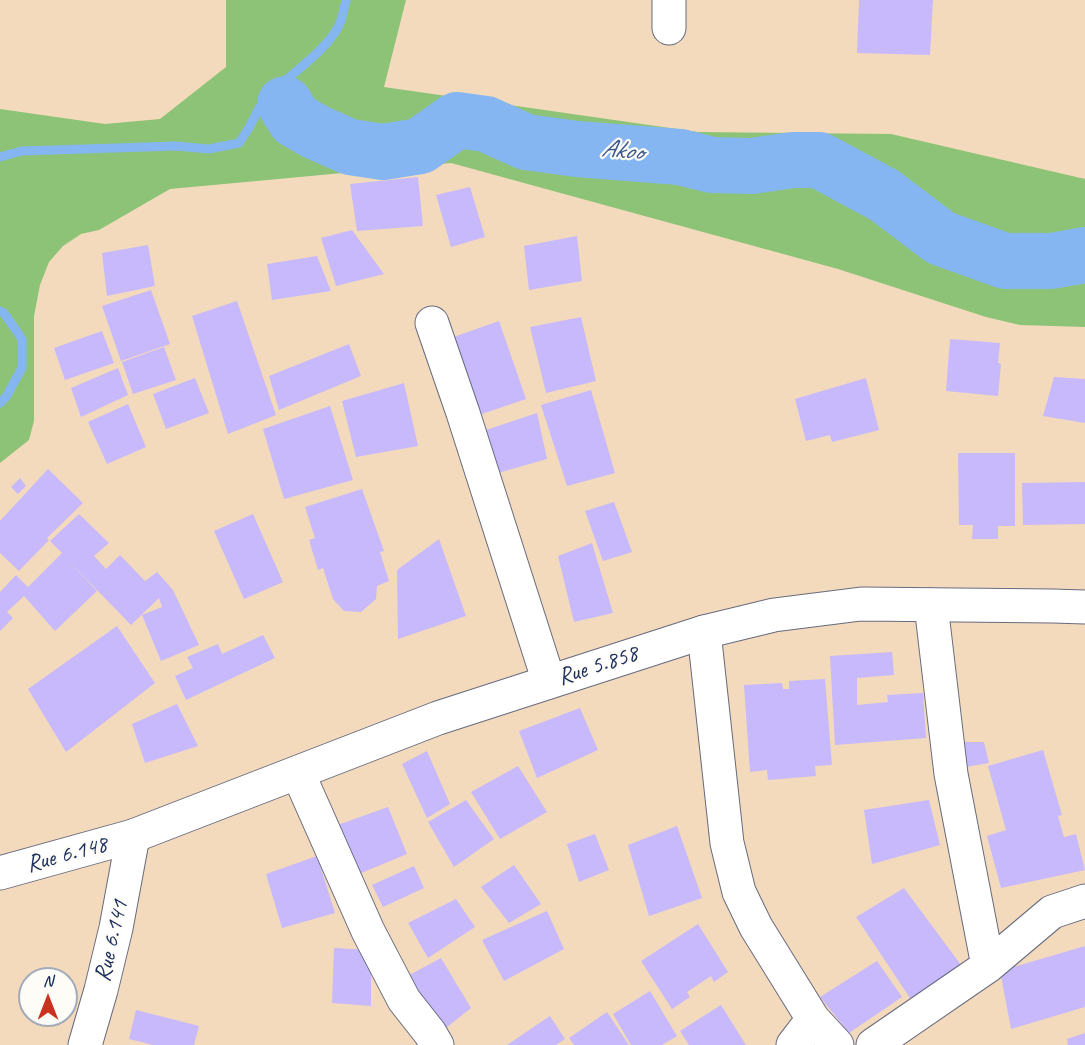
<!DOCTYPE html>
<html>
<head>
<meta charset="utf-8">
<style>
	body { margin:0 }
	#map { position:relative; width:1085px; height:1045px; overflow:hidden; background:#f3dabc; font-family:Caveat,sans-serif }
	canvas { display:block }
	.north { position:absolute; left:18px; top:967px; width:60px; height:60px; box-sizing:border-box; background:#fdfcf7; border:2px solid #a3aaba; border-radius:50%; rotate:0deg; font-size:16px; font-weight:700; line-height:24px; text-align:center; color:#1b2f5e }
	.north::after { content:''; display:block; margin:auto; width:21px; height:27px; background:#c8321e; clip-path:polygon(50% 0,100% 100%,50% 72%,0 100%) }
</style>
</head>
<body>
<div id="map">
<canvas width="1085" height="1045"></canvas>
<div class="north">N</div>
</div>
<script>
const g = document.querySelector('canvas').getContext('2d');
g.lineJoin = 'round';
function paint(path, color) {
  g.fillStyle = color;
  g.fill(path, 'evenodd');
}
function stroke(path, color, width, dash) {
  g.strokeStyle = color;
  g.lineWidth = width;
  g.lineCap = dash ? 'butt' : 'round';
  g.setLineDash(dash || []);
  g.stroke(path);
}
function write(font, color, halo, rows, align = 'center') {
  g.font = font + ' Caveat,sans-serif';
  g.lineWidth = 4.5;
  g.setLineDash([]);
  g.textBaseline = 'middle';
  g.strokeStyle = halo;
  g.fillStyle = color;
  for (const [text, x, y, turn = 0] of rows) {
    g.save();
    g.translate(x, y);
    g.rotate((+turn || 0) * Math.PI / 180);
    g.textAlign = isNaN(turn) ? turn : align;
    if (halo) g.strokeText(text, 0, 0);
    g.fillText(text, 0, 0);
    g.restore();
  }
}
const green = new Path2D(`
	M 226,0 L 406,0 L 384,87 L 698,132 L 891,134 L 1085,179 L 1085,327 L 1020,325 L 986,317 L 838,269 L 451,163 L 170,189 L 99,230 L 81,234 L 63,246 L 49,262 L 40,285 L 34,316 L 34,421 L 29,440 L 0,463 L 0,109 L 105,124 L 160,119 L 226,67 Z`);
const stream = new Path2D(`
	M 0,157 L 22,151 L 176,146 L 209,149 L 239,143 L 250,126 L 259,108 L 272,104 L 285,104 L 287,79 C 304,65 332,43 340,23 C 343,16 344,8 346,0
	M 0,311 L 4,313 L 22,339 L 22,368 L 6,397 L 0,403`);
const river = new Path2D(`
	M 285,104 L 295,120 L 316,132 L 350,147 L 383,152 L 420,146 L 457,120 L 486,124 L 526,142 L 577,149 L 680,157 L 712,165 L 752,166 L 793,160 L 819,160 L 884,195 L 941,238 L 1005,261 L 1051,261 L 1085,255`);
const building = new Path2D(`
	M 859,0 L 933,0 L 930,55 L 857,53 Z
	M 418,177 L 423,226 L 357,231 L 350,184 Z
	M 470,187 L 485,237 L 451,247 L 436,195 Z
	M 352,230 L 384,274 L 336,286 L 321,238 Z
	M 577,236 L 582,281 L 529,290 L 524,246 Z
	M 148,245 L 155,286 L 107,296 L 102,253 Z
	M 317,256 L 331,291 L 272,300 L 267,264 Z
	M 151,290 L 170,344 L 121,361 L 102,306 Z
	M 237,301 L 276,415 L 228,434 L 192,316 Z
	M 581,317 L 596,381 L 546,393 L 530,327 Z
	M 499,321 L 526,399 L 476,416 L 448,339 Z
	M 102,331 L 114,363 L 65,380 L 54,348 Z
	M 950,339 L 1000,343 L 998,363 L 1001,364 L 998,396 L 946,391 Z
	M 349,344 L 361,376 L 279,410 L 269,376 Z
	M 164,347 L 176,380 L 133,394 L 122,362 Z
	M 118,368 L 128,395 L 81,417 L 71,388 Z
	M 1054,377 L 1085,379 L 1085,423 L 1043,416 Z
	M 195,378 L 209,413 L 166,429 L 153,394 Z
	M 866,378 L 879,430 L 832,442 L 830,435 L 806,441 L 795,399 Z
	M 404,383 L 418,446 L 356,457 L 342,401 Z
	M 591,390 L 615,473 L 567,486 L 541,405 Z
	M 128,404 L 146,447 L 107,464 L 88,422 Z
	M 330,406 L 353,480 L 284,499 L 263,429 Z
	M 537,413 L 547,459 L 491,475 L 480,432 Z
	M 958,453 L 1015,453 L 1015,526 L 998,526 L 998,539 L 972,539 L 973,525 L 959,525 Z
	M 48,469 L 83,503 L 47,538 L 49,540 L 19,571 L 0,553 L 0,521 Z
	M 20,478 L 26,486 L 18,494 L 11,487 Z
	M 1085,482 L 1085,524 L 1023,525 L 1022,483 Z
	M 362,489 L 384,551 L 380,552 L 389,581 L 377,586 L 376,599 L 361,612 L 344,611 L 333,599 L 323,568 L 318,570 L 309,540 L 315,538 L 305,507 Z
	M 614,502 L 632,552 L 603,561 L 585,511 Z
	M 79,514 L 109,543 L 94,556 L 106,569 L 120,555 L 145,581 L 157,572 L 173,590 L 199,645 L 161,661 L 142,615 L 162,607 L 159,598 L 131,625 L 64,556 L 97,591 L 55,631 L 24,596 L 7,612 L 13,618 L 0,631 L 0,592 L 16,575 L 28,587 L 62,553 L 50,541 Z
	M 253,514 L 283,582 L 244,599 L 214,531 Z
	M 439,539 L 466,616 L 398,639 L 397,570 Z
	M 592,543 L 613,613 L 574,622 L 558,556 Z
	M 117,626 L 155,683 L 66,752 L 28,689 Z
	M 263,635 L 275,658 L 186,700 L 175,676 L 193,668 L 187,657 L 218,644 L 222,654 Z
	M 892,652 L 894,675 L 857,678 L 857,705 L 888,702 L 887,695 L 923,693 L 926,738 L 835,745 L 830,656 Z
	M 825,679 L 832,765 L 815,766 L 816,776 L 768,780 L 767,770 L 750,772 L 744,685 L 782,683 L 783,689 L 789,689 L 789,681 Z
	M 177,704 L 198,746 L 145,763 L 132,724 Z
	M 580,708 L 598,750 L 537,778 L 519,731 Z
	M 956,742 L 984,742 L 989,763 L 960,768 Z
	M 1043,750 L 1062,815 L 1058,816 L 1064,837 L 1076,834 L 1085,870 L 1001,888 L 987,836 L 1006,830 L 988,766 Z
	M 427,751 L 450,804 L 427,818 L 402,764 Z
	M 518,766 L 547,812 L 500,839 L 471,792 Z
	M 466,800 L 494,839 L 454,867 L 428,822 Z
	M 929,800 L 940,845 L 872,864 L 864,810 Z
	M 388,807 L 407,854 L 354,876 L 332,827 Z
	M 677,826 L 702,898 L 649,916 L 628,845 Z
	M 595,834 L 609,870 L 579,882 L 567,844 Z
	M 317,856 L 335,913 L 282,928 L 266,874 Z
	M 514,865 L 541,904 L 509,923 L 481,887 Z
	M 414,866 L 424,888 L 383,907 L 372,885 Z
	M 904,888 L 961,965 L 914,1004 L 856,917 Z
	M 456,899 L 475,927 L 428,958 L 408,923 Z
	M 547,911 L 564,949 L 504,981 L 482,940 Z
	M 698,924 L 728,972 L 714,982 L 711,976 L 687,992 L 690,997 L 672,1009 L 641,961 Z
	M 1085,946 L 1085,1007 L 1011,1029 L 1000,971 Z
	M 334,948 L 371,950 L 371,1006 L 332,1003 Z
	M 441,958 L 471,1008 L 436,1036 L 402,979 Z
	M 877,961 L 902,997 L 849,1033 L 820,997 Z
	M 650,991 L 677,1036 L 662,1045 L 631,1045 L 613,1014 Z
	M 721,1005 L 746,1045 L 689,1045 L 680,1031 Z
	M 136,1010 L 199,1026 L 194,1045 L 153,1045 L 129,1039 Z
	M 607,1012 L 629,1045 L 574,1045 L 569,1038 Z
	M 550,1016 L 565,1039 L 556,1045 L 507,1045 Z
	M 1085,1033 L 1085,1045 L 1068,1045 L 1067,1039 Z`);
const minor = new Path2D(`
	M 669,28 L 669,0
	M 432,323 L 463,413 L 549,682
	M 931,605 L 951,774 L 988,966
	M 704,632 L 727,843 L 739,892 L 756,927 L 813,1019 L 837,1045
	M 298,773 L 368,931 L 404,1000 L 430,1033 L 437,1045
	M 85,1045 L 101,990 L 116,928 L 133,836
	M 793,1045 L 813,1019
	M 873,1045 L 988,966 L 1052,912 L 1085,901`);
const tertiary = new Path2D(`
	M 0,873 L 133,836 L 438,718 L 704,632 L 774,615 L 861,604 L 1053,606 L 1085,607`);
const streetNames = [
	["Rue 5.858",598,666,-18],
	["Rue 6.148",67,855,-15],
	["Rue 6.141",112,941,-77]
];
const waterNames = [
	["Akoo",622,151,6]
];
paint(green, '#8dc376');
stroke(stream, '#85b6f1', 9);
stroke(river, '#85b6f1', 56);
paint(building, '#c7b9fb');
stroke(minor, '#676b7f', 35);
stroke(tertiary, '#676b7f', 35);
stroke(minor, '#fff', 33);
stroke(tertiary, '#fff', 33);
write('24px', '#1b2f5e', '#fdfcf7', streetNames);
write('italic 26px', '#3b588a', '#fdfcf7', waterNames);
</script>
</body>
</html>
